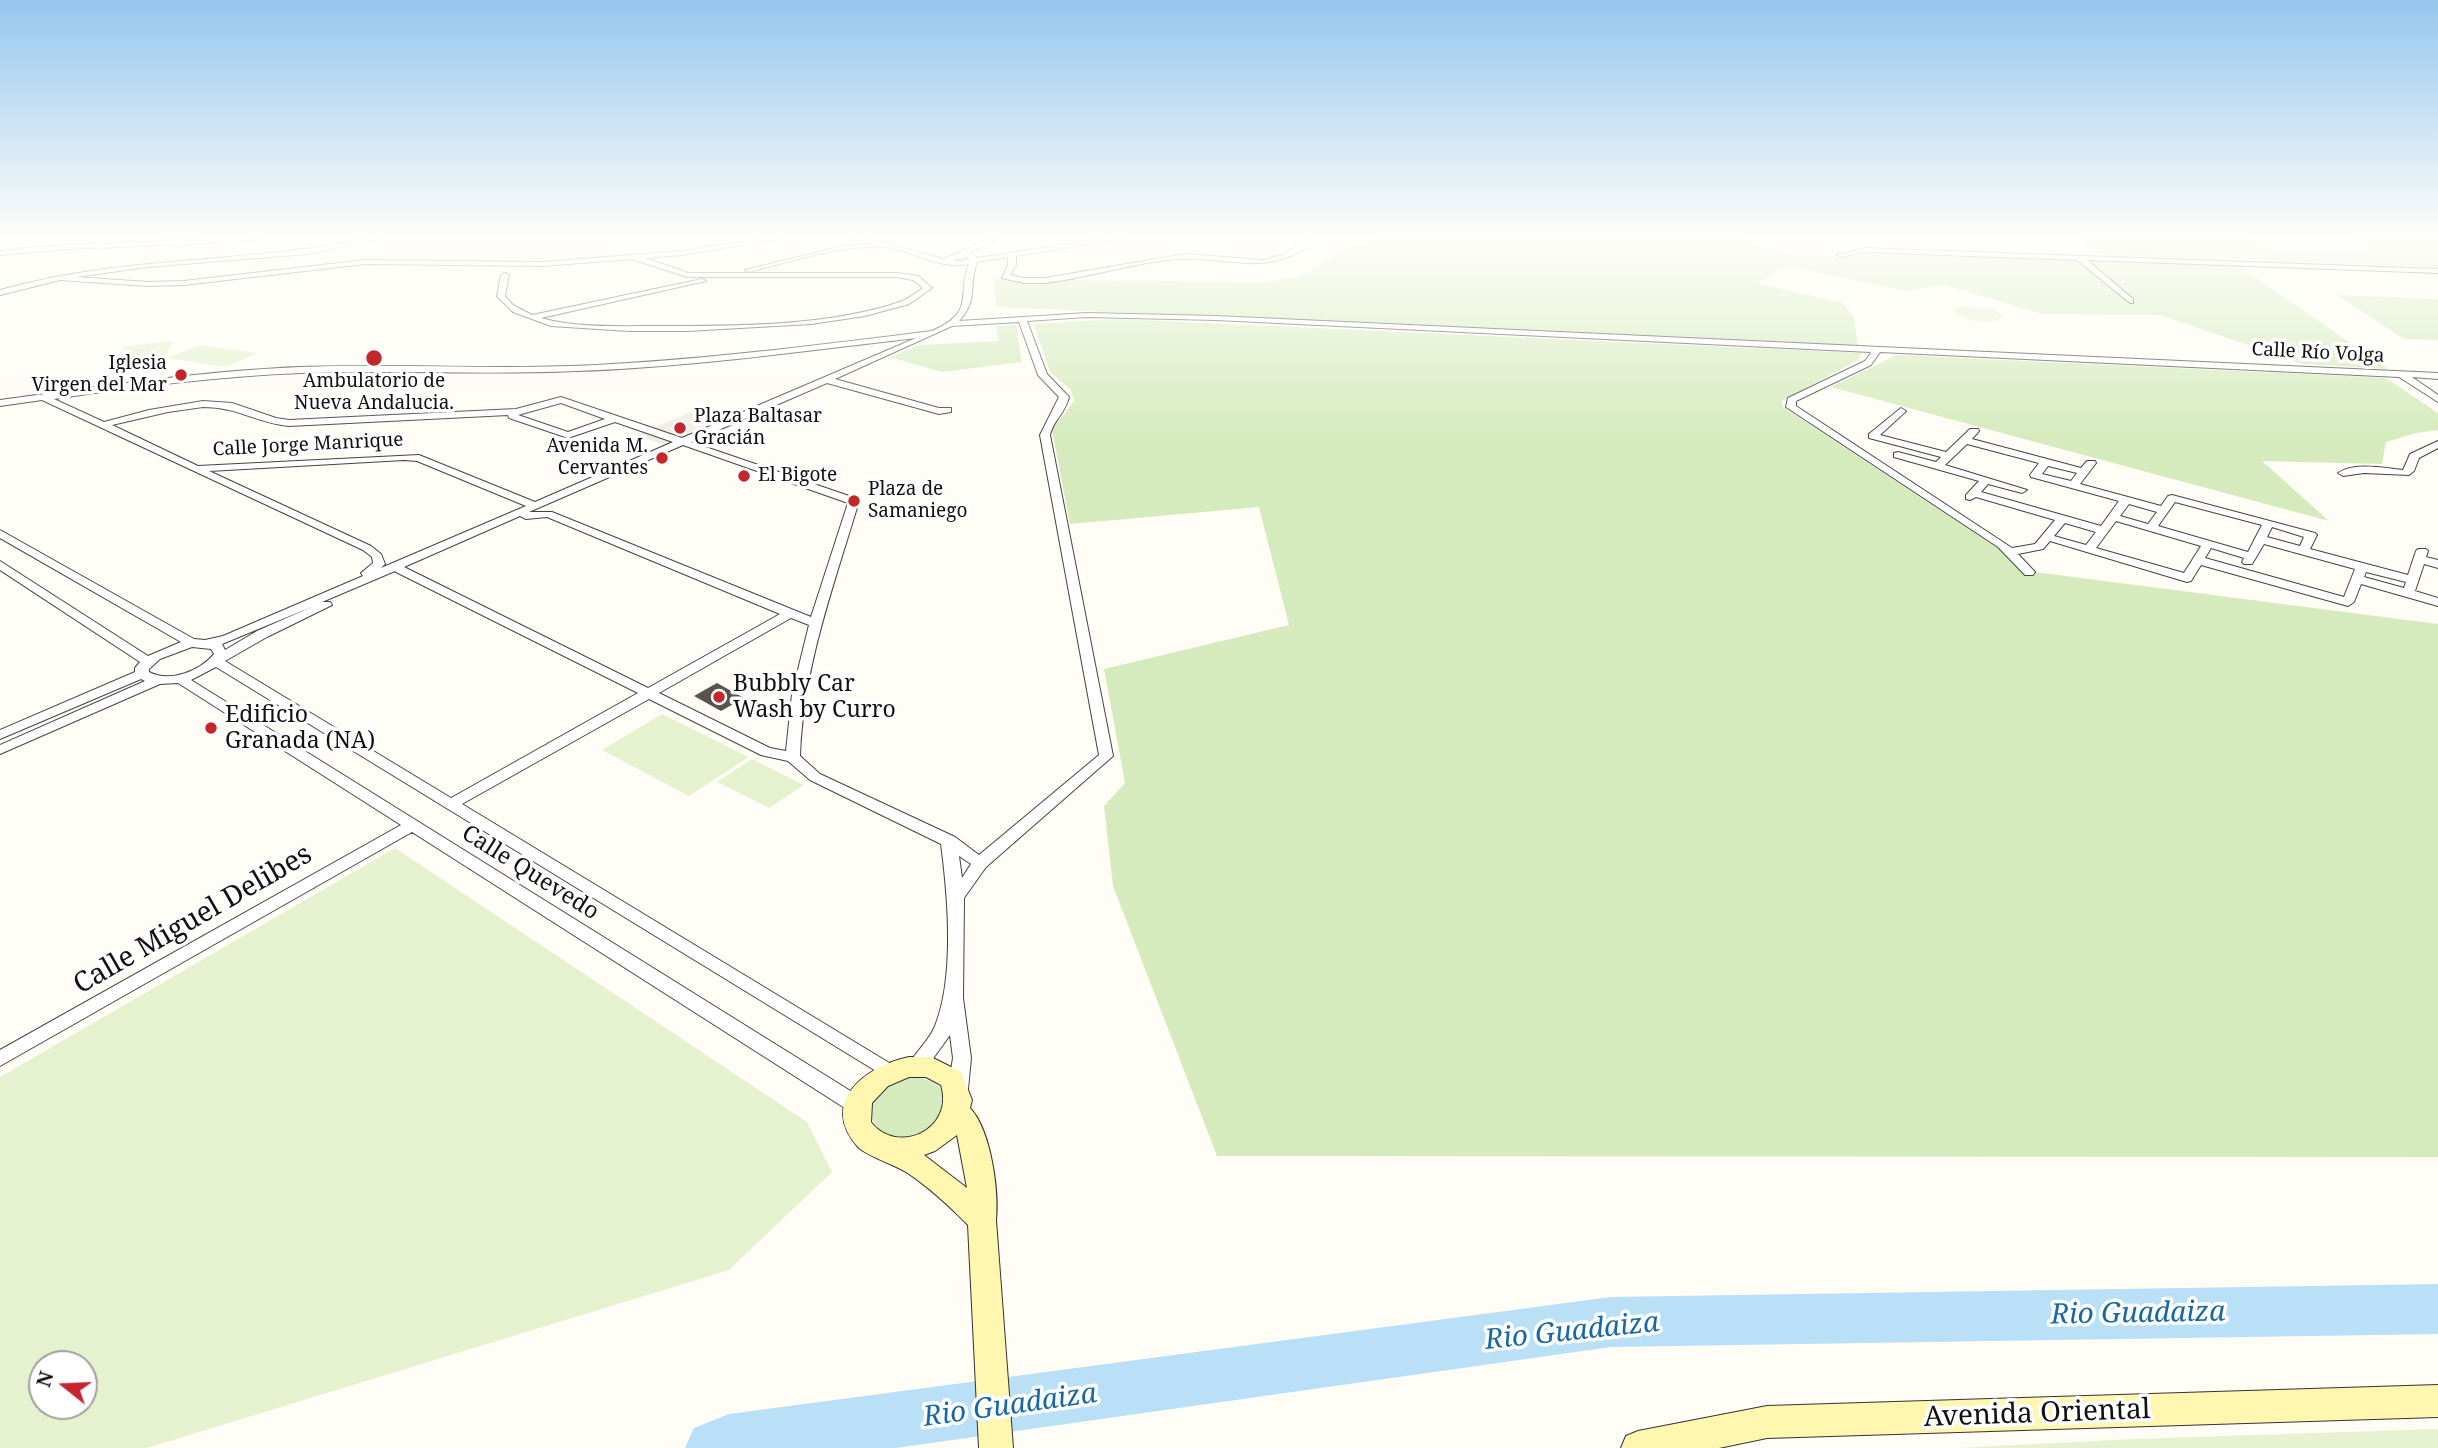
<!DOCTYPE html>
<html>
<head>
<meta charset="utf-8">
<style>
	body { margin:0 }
	#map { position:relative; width:2438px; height:1448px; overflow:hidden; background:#fffdf5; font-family:"Noto Serif",serif }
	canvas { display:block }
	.north { position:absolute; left:28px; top:1350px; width:70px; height:70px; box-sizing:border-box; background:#fff; border:2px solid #a0a0a0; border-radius:50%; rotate:288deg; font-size:19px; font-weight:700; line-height:28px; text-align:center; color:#111 }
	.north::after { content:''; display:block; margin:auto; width:24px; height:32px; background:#c4262e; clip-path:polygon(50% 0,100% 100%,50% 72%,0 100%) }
</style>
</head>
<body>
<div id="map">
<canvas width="2438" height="1448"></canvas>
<div class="north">N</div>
</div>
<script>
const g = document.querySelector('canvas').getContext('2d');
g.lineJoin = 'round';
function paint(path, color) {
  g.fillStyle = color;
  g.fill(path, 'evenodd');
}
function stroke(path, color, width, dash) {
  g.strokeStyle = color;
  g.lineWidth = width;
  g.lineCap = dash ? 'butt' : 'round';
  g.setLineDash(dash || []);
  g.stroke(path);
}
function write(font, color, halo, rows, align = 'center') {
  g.font = font + ' "Noto Serif",serif';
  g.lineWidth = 7;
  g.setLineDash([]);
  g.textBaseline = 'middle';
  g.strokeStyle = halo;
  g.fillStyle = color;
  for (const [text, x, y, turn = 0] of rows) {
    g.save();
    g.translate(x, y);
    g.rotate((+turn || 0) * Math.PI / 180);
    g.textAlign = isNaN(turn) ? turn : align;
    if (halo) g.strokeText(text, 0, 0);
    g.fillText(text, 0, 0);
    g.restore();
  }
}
const green = new Path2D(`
	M 1389,236 L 1740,236 L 1757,246 L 1802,257 L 1826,255 L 1841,259 L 1871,253 L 2239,266 L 2388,369 L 2303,364 L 2160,315 L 2042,314 L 1945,285 L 1905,291 L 1786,266 L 1758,283 L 1843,303 L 1854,317 L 1858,345 L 997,307 L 993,279 L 1265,282 L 1300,276 L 1350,246 Z
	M 2073,236 L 2246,236 L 2267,250 L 2370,251 L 2349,236 L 2438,236 L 2438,267 L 2096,254 Z
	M 2337,295 L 2438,299 L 2438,340 L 2404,339 Z
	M 1116,319 L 1862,353 L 1858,360 L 1782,401 L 1783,407 L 1999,549 L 2019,570 L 2438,624 L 2438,1157 L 1217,1156 L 1113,886 L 1104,806 L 1125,783 L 1104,669 L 1289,625 L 1259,507 L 1070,524 L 1052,430 L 1074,401 L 1071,390 L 1050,372 L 1034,324 Z
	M 1016,325 L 1022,362 L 942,372 L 890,357 L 920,345 L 999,341 L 996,327 Z
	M 1897,355 L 2386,378 L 2438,413 L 2438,430 L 2416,433 L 2386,442 L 2382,464 L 2262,461 L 2329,521 L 1831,387 Z
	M 914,1077 C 976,1084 933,1154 881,1133 L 871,1117 C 871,1092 892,1080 914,1077 Z`);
const pitch = new Path2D(`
	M 1962,306 L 1993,309 L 2004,317 C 1990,327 1966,321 1953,312 L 1954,308 Z
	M 174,341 L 156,367 L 105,372 L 125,346 Z
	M 200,345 L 258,353 L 226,367 L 167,358 Z
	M 662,714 L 749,757 L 689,796 L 602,750 Z
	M 752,759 L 804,785 L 769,808 L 717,782 Z
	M 395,848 L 807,1122 L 832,1172 L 729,1270 L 147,1448 L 0,1448 L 0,1077 ZM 42,1364 L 84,1364 L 84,1406 L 42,1406 Z
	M 2438,1429 L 2438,1448 L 1958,1448 L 2133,1439 Z`);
const plaza = new Path2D(`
	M 693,411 L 722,421 L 668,446 L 636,435 Z`);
const river = new Path2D(`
	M 2438,1284 L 2438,1334 L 1611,1347 L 896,1448 L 685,1448 L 694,1428 L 729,1414 L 1611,1297 Z`);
const building = new Path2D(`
	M 717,683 L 744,698 L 721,711 L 694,696 Z`);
const street = new Path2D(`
	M 249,236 L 275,236 L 237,242 L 68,249 L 0,255 L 0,251 L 34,247 Z
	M 377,236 L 390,236 L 308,254 L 147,267 L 76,277 L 148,282 L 184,281 L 365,260 L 542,262 L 682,251 L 777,236 L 795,236 L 682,255 L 645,258 L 688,273 L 896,273 L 918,276 L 932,288 L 909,304 L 865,316 L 811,324 L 687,331 L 629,331 L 551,326 L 513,312 L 497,296 L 501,275 L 505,273 L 509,275 L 505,296 L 513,305 L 532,315 L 702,279 L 706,281 L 541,318 C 577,328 617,326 654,326 C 733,326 825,327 900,302 C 908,299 916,293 923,288 L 913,280 L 896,277 L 688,277 L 631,259 L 542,266 L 365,264 L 184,285 L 148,286 L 60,280 L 0,295 L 0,290 C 126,254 251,265 377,236 Z
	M 846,236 L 858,236 L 944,259 L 994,236 L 1004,236 L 969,253 L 978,258 L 1119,236 L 1137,236 L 1016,256 L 1016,265 L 1010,275 L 1024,278 L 1045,278 L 1185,254 L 1264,260 L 1284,254 L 1312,236 L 1321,236 C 1267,284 1227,252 1167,260 C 1126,265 1086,278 1045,283 L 1024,283 L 1002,278 L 1008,265 L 1008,257 L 977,262 C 968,287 979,299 959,321 L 1087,313 L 1216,316 L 2438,373 L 2438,379 L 2412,377 L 2438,395 L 2438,402 L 2399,377 L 1880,352 L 1871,365 L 1796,401 L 1796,406 L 2012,548 L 2035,544 L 2055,520 L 1976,497 L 1970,500 L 1966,499 L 1966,495 L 1979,481 L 1894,457 L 1894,453 L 1898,452 L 1936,462 L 1941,457 L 1869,438 L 1869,434 L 1901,408 L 1906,411 L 1904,413 L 1880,435 L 1946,452 L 1970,429 L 1978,429 L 1979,431 L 1972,439 L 2081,468 L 2087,461 L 2095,461 L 2096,463 L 2080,484 L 2161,506 L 2168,496 L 2172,495 L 2315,533 L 2317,535 L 2310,549 L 2408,575 L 2416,551 L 2418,549 L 2426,549 L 2428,551 L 2426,557 L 2438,560 L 2438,568 L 2424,564 L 2415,591 L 2438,598 L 2438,606 L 2361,584 L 2354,602 L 2348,606 L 2201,565 L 2191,581 L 2187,582 L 2050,541 L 2043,549 L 2018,554 L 2035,572 L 2033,575 L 2025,575 L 1998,547 L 1786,407 L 1788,398 L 1865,361 L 1871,353 L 1870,352 L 1216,320 L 1087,317 L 1027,321 L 1047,374 L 1069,397 C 1066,412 1053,421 1050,435 L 1113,756 L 986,867 L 964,898 L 963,998 L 971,1058 L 968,1089 L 965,1094 L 958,1097 L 951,1094 L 948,1089 L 953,1058 L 950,1035 L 924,1071 L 917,1073 L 910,1071 L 908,1066 C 915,1052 929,1041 935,1026 C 955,976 948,897 941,844 L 810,780 L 788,761 L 761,755 L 649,699 L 462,804 L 896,1067 L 898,1072 L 896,1077 L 889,1079 L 216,667 L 191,680 L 865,1100 L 868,1106 L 865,1112 L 858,1114 L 851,1112 L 412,832 L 0,1066 L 0,1050 L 401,825 L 178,683 L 160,684 L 0,754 L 0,745 L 145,681 L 141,679 L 0,739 L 0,730 L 135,672 L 135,668 L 140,662 L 0,570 L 0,561 L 148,656 L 181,642 L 0,538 L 0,530 L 194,639 L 205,640 L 223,636 L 363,576 L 361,573 L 373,563 L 372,557 L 363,550 L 42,400 L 0,406 L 0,400 C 99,387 199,371 300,367 C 404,363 508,371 612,364 C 719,358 826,344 932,331 C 977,311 956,296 969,264 C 940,270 913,251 884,247 C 846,243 787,263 749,272 L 745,270 L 848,245 L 870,244 ZM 967,257 L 970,259 L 959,262 L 953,260 ZM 1019,322 L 1038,375 L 1059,397 L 1040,435 L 1099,755 L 979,855 L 955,837 L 820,774 L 800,756 C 803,667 834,585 859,501 L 858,499 L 691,442 L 827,383 L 939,414 L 951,412 L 951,408 L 939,408 L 835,379 L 952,326 ZM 916,338 L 682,438 L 561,397 L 516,409 L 289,420 L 276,418 L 232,403 L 203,401 L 149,410 L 104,422 L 54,399 C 136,387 219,376 302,373 C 394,370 486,375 578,371 C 691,367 803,351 916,338 ZM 561,403 L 605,419 L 568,432 L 518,415 ZM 203,407 C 238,407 257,423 289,426 L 508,415 L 509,418 L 568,438 L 615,422 L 673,442 L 535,502 L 419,455 L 198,466 L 112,425 L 168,412 ZM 1967,444 L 2039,463 L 2030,475 L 2031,477 L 2119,501 L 2101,526 L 1981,492 L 1988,484 L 2022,493 L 2027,490 L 1945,465 ZM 683,445 L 848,503 L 811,617 L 552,512 L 529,512 ZM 404,460 L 417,461 L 526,506 L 381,568 L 385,564 L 381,554 L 371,546 L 209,471 ZM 2048,466 L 2077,473 L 2071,481 L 2042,474 ZM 2175,502 L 2262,525 L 2248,552 L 2158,526 ZM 2129,504 L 2157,512 L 2148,524 L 2120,516 ZM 520,516 L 526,519 L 547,517 L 780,614 L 648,688 L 404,567 ZM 2116,521 L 2201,546 L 2184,573 L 2096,548 ZM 2065,523 L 2096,532 L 2086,545 L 2054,536 ZM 2272,527 L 2304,537 L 2300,546 L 2267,537 ZM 2264,544 L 2355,569 L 2344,597 L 2205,558 L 2211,548 L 2244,558 L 2242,562 L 2244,564 L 2252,564 ZM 395,571 L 396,572 L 638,693 L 451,798 L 225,661 L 267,637 L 332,605 L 330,602 L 322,602 ZM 2366,572 L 2406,582 L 2404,588 L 2364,577 ZM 314,606 L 257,631 L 225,650 L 222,644 ZM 791,618 L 809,625 L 792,694 L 786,751 L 770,748 L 659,693 ZM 192,647 L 211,649 L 214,654 C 200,671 170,683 149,672 L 149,669 L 160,659 ZM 959,856 L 971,864 L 962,878 Z
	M 1865,248 L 2438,269 L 2438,273 L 2087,260 L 2133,299 L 2133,303 L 2130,303 L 2077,260 L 1865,252 L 1841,257 L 1837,255 Z
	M 2438,441 L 2438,448 L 2419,458 L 2414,471 L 2409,475 L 2364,473 L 2343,476 L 2338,473 C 2355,462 2383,468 2403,470 L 2410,454 Z`);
const secondary = new Path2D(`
	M 909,1057 L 931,1057 L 961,1072 L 972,1100 L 970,1108 C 991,1130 999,1191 996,1220 L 1013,1448 L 979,1448 L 968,1225 C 949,1206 929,1187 906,1172 C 893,1164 867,1156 858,1147 C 818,1102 866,1066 909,1057 ZM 909,1077 L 926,1077 L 941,1085 C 955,1130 897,1156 871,1122 L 872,1103 L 888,1086 ZM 957,1135 L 967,1188 L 924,1155 L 935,1151 Z
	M 2438,1385 L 2438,1417 L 1767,1438 L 1719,1448 L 1621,1448 L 1626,1436 L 1638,1431 L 1767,1406 Z`);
const markers = [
	[374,358,9,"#c4262e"],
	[181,375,7,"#c4262e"],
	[680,428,7,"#c4262e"],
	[662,458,7,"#c4262e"],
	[744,476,7,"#c4262e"],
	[854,501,7,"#c4262e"],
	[719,697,7,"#c4262e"],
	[211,728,7,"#c4262e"]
];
const farStreetnames = [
	["Calle Río Volga",2318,353,3],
	["Calle Jorge Manrique",308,445,-3]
];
const farPoinames = [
	["Iglesia",167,364,"right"],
	["Virgen del Mar",167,386,"right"],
	["Ambulatorio de",374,382,"center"],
	["Nueva Andalucia.",374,404,"center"],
	["Plaza Baltasar",694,417],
	["Gracián",694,439],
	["Avenida M.",648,447,"right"],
	["Cervantes",648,469,"right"],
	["El Bigote",758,476],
	["Plaza de",868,490],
	["Samaniego",868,512]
];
const poiNames = [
	["Bubbly Car",733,684],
	["Wash by Curro",733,710],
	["Edificio",225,715],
	["Granada (NA)",225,741]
];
const streetNames = [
	["Calle Quevedo",530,873,32]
];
const nearStreetnames = [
	["Calle Miguel Delibes",193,920,-30],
	["Avenida Oriental",2037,1414,-2]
];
const nearWaternames = [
	["Rio Guadaiza",2138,1314,-1],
	["Rio Guadaiza",1572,1332,-6],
	["Rio Guadaiza",1010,1406,-8]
];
paint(green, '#d5ebbd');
paint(pitch, '#e6f2cf');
paint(plaza, '#f1ede2');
paint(river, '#b9e0f7');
paint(building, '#5a524d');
stroke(street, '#444', 2);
stroke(secondary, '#333', 2);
paint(street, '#fff');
paint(secondary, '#fff6b0');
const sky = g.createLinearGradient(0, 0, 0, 439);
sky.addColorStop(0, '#95c6ee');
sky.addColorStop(0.54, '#fffefa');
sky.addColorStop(1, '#fffefa00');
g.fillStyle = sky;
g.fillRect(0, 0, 2438, 439);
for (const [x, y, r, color] of markers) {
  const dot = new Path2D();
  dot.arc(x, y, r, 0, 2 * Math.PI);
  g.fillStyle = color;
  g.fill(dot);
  stroke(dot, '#fff', 2.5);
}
write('19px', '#111', '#fff', farStreetnames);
write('19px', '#111', '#fff', farPoinames, 'left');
write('23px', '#111', '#fff', poiNames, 'left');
write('23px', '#111', '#fff', streetNames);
write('28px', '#111', '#fff', nearStreetnames);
write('italic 28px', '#1768a6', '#fff', nearWaternames);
</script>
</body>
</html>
